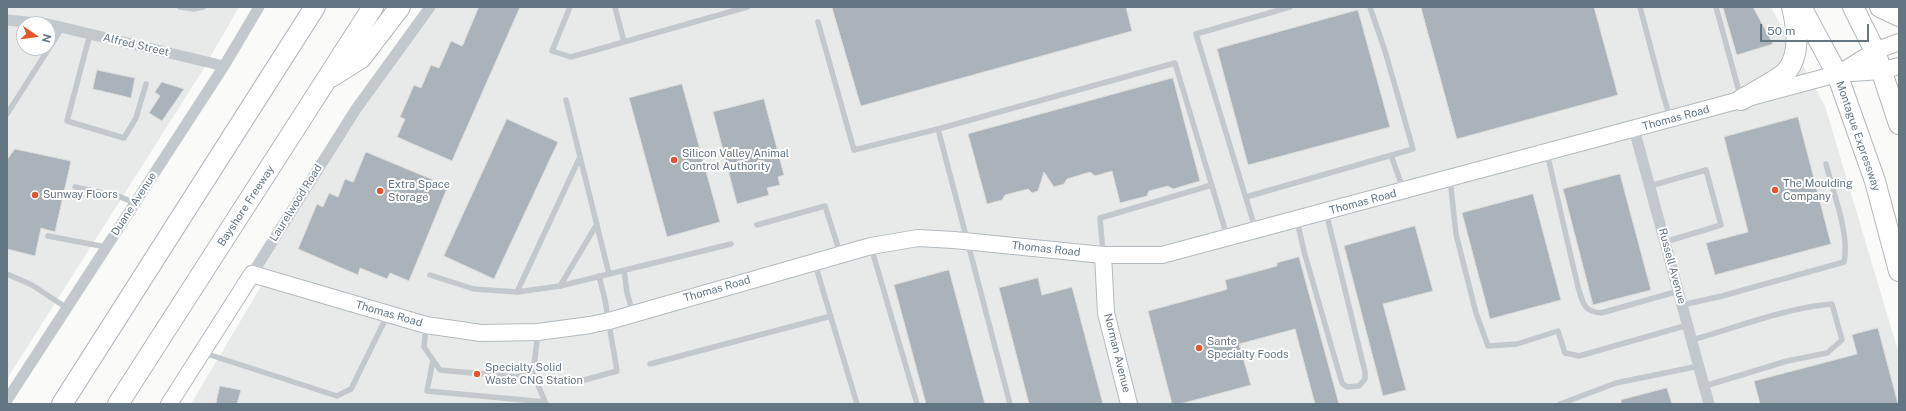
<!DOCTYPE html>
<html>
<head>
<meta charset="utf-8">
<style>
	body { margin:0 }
	#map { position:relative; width:1906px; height:411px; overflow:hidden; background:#fafaf8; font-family:"Public Sans",sans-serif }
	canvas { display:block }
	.frame { position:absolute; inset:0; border:8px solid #657683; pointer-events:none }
	.north { position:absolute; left:16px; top:16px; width:40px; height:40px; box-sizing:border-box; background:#fff; border:1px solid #c1c8cd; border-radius:50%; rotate:103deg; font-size:11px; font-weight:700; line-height:16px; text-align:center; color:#657683 }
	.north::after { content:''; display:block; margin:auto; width:14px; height:18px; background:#e4572e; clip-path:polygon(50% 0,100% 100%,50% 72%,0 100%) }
	.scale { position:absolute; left:1760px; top:24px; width:109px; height:18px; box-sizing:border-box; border:2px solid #657683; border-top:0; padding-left:5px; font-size:12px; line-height:14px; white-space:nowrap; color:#657683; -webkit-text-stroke:3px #fff; paint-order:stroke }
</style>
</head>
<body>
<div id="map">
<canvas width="1906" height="411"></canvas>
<div class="frame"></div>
<div class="north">N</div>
<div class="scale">50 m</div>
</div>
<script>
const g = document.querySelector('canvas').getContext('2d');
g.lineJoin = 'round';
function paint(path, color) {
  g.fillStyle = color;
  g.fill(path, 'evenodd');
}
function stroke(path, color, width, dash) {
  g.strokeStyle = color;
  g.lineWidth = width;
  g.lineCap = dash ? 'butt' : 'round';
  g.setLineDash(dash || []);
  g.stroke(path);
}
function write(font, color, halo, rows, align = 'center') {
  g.font = font + ' "Public Sans",sans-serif';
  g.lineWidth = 4;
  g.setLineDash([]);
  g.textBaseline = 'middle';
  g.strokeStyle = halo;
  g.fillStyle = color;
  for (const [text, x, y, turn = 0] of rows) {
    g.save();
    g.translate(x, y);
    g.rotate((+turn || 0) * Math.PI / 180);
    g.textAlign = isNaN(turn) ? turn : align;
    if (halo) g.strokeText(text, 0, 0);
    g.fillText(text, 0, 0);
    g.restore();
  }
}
const built = new Path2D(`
	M 7,7 L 239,7 L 201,73 L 7,379 ZM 24,24 L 48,24 L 48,48 L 24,48 Z
	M 430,7 L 1771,7 L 1825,106 L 1899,354 L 1899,404 L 191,404 L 266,278 L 252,274 Z`);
const building = new Path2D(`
	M 479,7 L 520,7 L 452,161 L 397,137 L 405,119 L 400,117 L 414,85 L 421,88 L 431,65 L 439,68 L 451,41 L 462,46 Z
	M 832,7 L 1126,7 L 1132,31 L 861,106 Z
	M 1421,7 L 1594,7 L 1618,95 L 1457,139 Z
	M 1723,7 L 1753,7 L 1773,44 L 1737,55 Z
	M 1358,10 L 1390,127 L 1248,165 L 1217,49 Z
	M 97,70 L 135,78 L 131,98 L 93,89 Z
	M 1173,78 L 1200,181 L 1173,189 L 1168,186 L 1149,191 L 1147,196 L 1120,203 L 1112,171 L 1095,176 L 1090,172 L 1067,179 L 1064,184 L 1054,187 L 1044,172 L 1038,191 L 1032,193 L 1028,189 L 1005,195 L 1002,200 L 987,204 L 968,134 Z
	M 162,82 L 184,89 L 162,121 L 149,113 L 160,96 L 155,92 Z
	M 682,84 L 720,222 L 667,237 L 629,98 Z
	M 764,99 L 784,175 L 778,177 L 780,185 L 767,188 L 769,195 L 737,204 L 713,112 Z
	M 1798,117 L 1831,244 L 1715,275 L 1706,243 L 1748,232 L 1724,137 Z
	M 507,119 L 558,142 L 494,279 L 444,256 Z
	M 15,149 L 71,161 L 55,232 L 41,228 L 35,256 L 7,249 L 7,160 Z
	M 366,152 L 448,186 L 409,281 L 390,273 L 387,279 L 360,268 L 358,275 L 298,249 L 317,204 L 323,207 L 329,193 L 338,197 L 345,179 L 353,182 Z
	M 1620,174 L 1651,290 L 1593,305 L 1563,189 Z
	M 1533,194 L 1561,300 L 1490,319 L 1462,213 Z
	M 1415,226 L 1433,291 L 1383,304 L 1406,390 L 1383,396 L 1344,246 Z
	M 1299,257 L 1339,404 L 1315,404 L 1295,329 L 1239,344 L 1251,385 L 1180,404 L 1172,404 L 1148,311 L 1225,290 L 1227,289 L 1225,280 L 1277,266 L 1277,263 Z
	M 949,270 L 985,404 L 926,404 L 894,285 Z
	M 1038,278 L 1042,295 L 1072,287 L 1103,404 L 1029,404 L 999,288 Z
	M 1878,328 L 1898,404 L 1760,404 L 1754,381 L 1857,354 L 1852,335 Z
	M 220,386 L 241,390 L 237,404 L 216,404 Z
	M 1667,388 L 1672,404 L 1621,404 L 1621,400 Z`);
const lane = new Path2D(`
	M 180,7 L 194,9 L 203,7
	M 570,7 L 552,51 L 571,57 L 747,7
	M 615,7 L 624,42
	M 1640,7 L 1664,98 L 1670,117
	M 1716,7 L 1740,95
	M 818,22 L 854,150 L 938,129
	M 90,34 L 67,121 L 124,138 L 136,118 L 146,84
	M 566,100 L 609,274
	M 7,114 L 62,28
	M 1547,153 L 1578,287 C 1583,303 1583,311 1601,313 L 1679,291
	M 1391,155 L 1403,189
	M 1450,179 L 1456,234 L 1476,313 L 1488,346 L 1517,344 L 1558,331 L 1565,353 L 1579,356 L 1688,325
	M 1650,186 L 1706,170 L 1721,225 L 1665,242
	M 75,187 L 118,196 L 135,203
	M 1246,197 L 1413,149 L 1385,51 L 1370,7
	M 1297,221 L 1305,255 L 1342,383 L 1347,387 L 1359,386 L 1365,379 L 1365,372 L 1326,212
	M 757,225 L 825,206 L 840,253
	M 1255,228 L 1196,34 L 1290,7
	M 48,236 L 106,247
	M 871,247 L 917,404
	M 1103,253 L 1100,218 L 1212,185
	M 815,264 L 857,404
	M 624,270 L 627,293 L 633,313
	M 7,274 L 32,285 L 67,308
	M 430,275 L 474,289 L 517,292 L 560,286 L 731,244
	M 560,286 L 597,224
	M 517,292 L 580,157
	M 1682,305 L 1722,296 L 1844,262 C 1850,234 1833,193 1826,164
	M 426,326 L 424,347 L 440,370 L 516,377 L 533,373 L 538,333
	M 1692,340 C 1738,327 1785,308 1832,304 L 1842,340 L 1827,353 L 1787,361 L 1705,386
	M 204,353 L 337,396 L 351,389 L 387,316
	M 433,360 L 427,391 L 545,402
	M 650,364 L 831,316
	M 533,373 L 546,404
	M 581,381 L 617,371 L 605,300 L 599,276
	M 1010,404 L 938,129 L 1175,63 L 1227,236
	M 1560,404 L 1616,383 L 1699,366`);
const street = new Path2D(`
	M 7,20 L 46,24
	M 48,24 L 224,66
	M 1634,129 L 1709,404
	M 252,274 L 356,109 L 430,7
	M 7,400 L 224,66 L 259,7`);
const secondary = new Path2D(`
	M 1841,72 L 1875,51 L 1899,42
	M 1103,255 L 1106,313 L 1129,404
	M 169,404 L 252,274 L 426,325 L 481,333 L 538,332 L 590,325 L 609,321 L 871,246 L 918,238 L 954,240 L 1103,255 L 1162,255 L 1837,74 L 1881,71 L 1899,66`);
const highway = new Path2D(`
	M 1801,7 L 1837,74 L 1875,181 L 1899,271
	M 1853,7 L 1875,51 L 1899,124
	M 1880,7 L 1899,16
	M 331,77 L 361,58 L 400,7
	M 1741,100 C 1751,94 1779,79 1786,72 C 1801,55 1797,27 1792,7
	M 62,404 L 315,7
	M 118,404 L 373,7`);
const markers = [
	[674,160,4,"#e4572e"],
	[1775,190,4,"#e4572e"],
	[380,191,4,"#e4572e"],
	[35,195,4,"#e4572e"],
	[1199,348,4,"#e4572e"],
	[477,374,4,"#e4572e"]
];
const streetNames = [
	["Alfred Street",136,45,13],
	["Thomas Road",1676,118,-15],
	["Montague Expressway",1858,136,71],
	["Thomas Road",1363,202,-15],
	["Laurelwood Road",296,203,-58],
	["Duane Avenue",134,204,-57],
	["Bayshore Freeway",246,206,-57],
	["Thomas Road",1046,249,6],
	["Russell Avenue",1672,266,75],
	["Thomas Road",717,289,-16],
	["Thomas Road",389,314,16],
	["Norman Avenue",1117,353,76]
];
const poiNames = [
	["Silicon Valley Animal",682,154],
	["Control Authority",682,167],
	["The Moulding",1783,184],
	["Company",1783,197],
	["Extra Space",388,185],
	["Storage",388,198],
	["Sunway Floors",43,195],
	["Sante",1207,342],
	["Specialty Foods",1207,355],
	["Specialty Solid",485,368],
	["Waste CNG Station",485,381]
];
paint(built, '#e8e9e9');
paint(building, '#aab3b9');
stroke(building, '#dcdcda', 1);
stroke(secondary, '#b3babf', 18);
stroke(highway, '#b4b9bd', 22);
stroke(lane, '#c3c8cc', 5.5);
stroke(street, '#c3c8cc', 11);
stroke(secondary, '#fff', 16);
stroke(highway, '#fff', 20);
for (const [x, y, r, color] of markers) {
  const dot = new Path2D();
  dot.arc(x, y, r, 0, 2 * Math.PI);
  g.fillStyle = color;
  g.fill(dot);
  stroke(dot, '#fff', 1.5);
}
write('11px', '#657683', '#fff', streetNames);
write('11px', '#657683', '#fff', poiNames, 'left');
</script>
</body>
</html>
